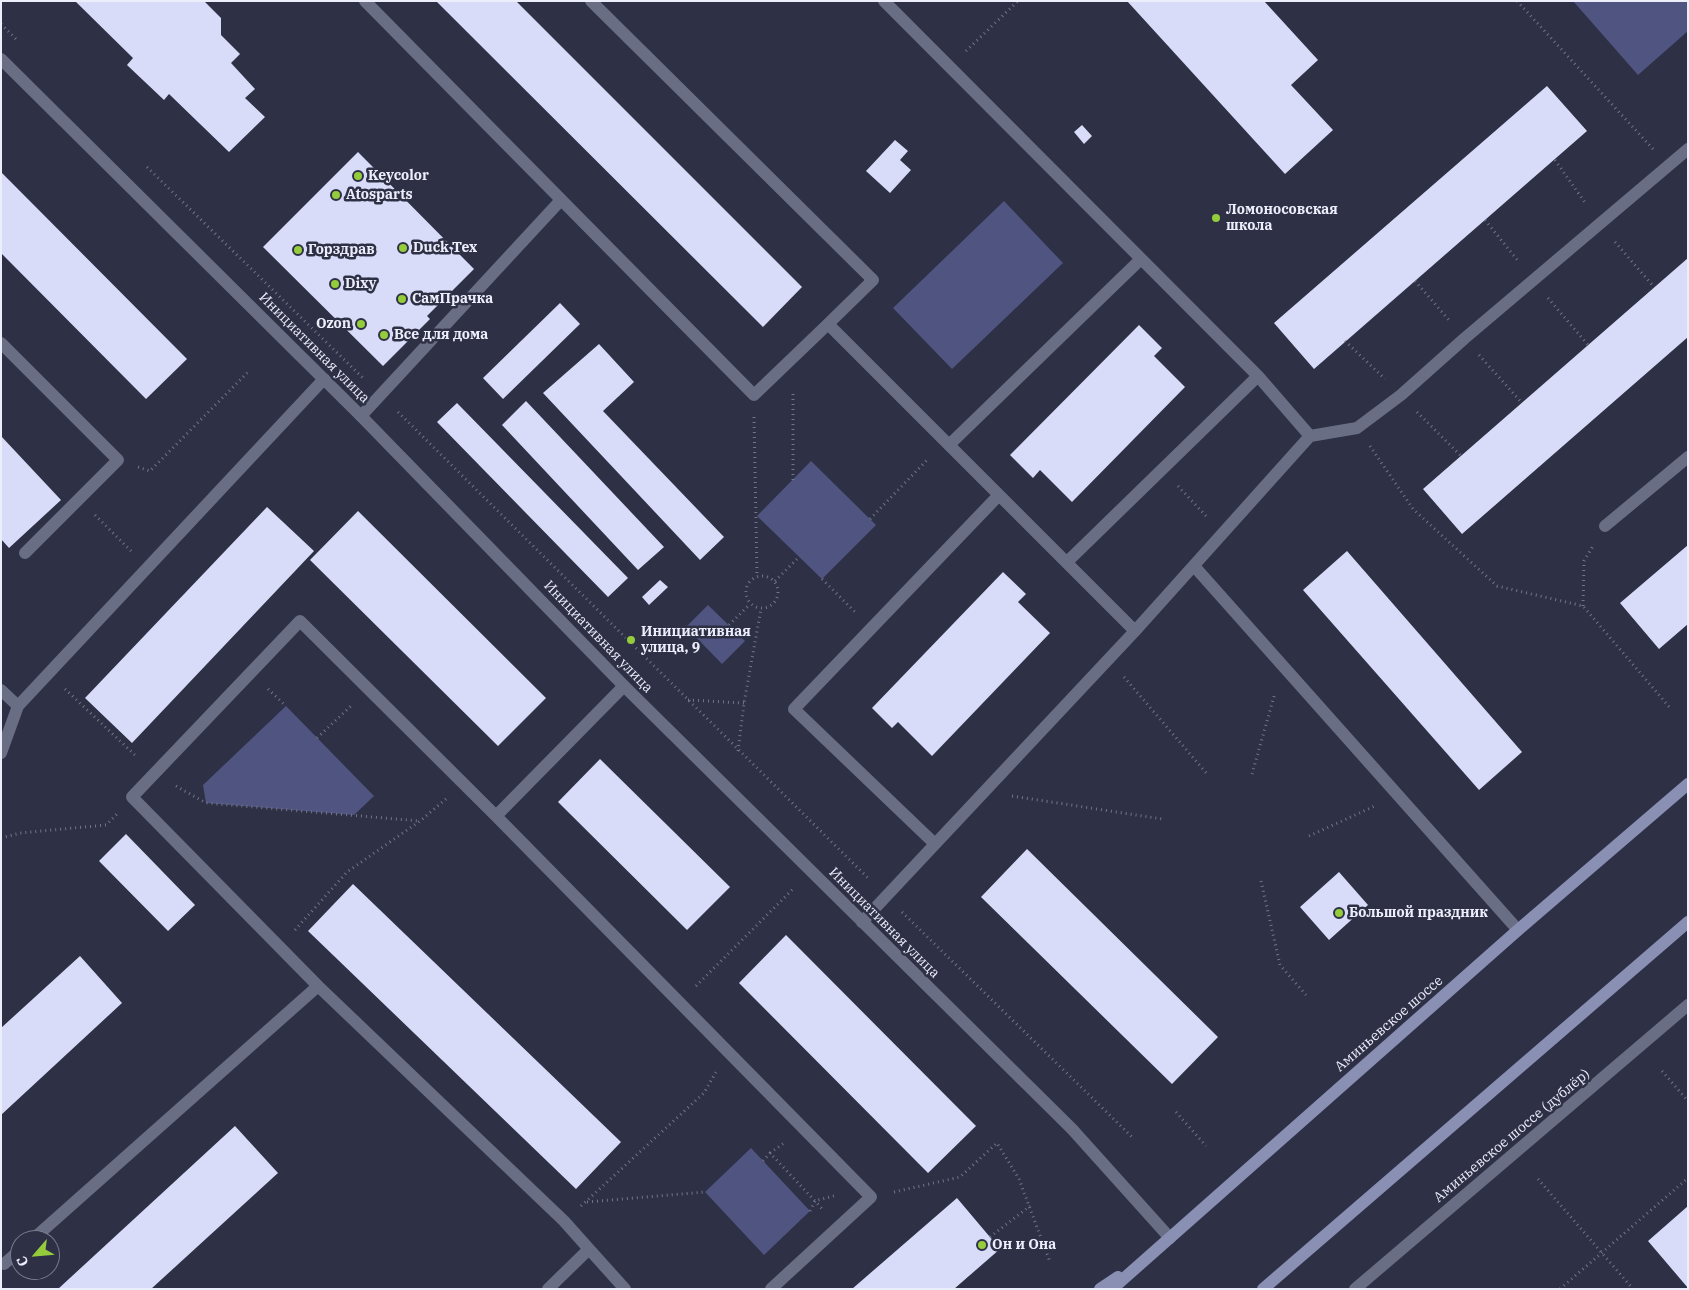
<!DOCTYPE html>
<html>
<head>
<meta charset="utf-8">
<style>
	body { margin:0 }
	#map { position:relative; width:1689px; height:1290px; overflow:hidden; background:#2e3045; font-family:"IBM Plex Serif",serif }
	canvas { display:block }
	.frame { position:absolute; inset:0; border:2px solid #eceefc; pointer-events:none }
	.north { position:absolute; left:10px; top:1230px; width:50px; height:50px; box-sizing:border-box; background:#2e3045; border:1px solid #7a7c8e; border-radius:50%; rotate:243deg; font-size:14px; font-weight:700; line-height:20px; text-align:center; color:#eceefc }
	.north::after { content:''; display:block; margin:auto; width:18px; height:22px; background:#94cc3c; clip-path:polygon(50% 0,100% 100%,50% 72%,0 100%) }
</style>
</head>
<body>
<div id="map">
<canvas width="1689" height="1290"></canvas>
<div class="frame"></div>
<div class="north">С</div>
</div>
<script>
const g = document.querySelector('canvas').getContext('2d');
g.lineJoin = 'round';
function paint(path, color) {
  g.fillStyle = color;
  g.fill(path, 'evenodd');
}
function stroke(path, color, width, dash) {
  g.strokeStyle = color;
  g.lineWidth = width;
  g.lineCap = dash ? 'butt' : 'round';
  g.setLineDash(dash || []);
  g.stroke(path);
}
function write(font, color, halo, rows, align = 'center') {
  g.font = font + ' "IBM Plex Serif",serif';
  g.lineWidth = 5;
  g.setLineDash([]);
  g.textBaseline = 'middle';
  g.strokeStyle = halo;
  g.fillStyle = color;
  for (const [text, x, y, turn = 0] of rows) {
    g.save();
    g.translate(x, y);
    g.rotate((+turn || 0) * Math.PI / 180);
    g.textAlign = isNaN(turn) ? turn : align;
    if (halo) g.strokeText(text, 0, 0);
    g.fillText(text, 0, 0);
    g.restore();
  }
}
const green = new Path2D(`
	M 1573,1 L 1688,1 L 1688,31 L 1638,75 Z
	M 1004,201 L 1063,263 L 952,369 L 893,308 Z
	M 811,461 L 876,525 L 822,579 L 757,516 Z
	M 708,605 L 745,641 L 722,664 L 686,627 Z
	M 286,706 L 374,796 L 354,815 L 206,803 L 203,785 Z
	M 751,1148 L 810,1211 L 764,1255 L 705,1192 Z`);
const building = new Path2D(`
	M 75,1 L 204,1 L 221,18 L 221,35 L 240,54 L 231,63 L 255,89 L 245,98 L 265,117 L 229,152 L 169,94 L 164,100 L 127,65 L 133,58 Z
	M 436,1 L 516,1 L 802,287 L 763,327 Z
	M 1127,1 L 1264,1 L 1318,60 L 1291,85 L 1333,130 L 1285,174 Z
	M 1547,86 L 1587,131 L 1314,369 L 1274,323 Z
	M 1082,125 L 1092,136 L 1084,144 L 1074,132 Z
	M 895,140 L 908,151 L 900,160 L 911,170 L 890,193 L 866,171 Z
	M 358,152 L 474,269 L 427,316 L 430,319 L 383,366 L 263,247 Z
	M 1,172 L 187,359 L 146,399 L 1,253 Z
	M 1688,258 L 1688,337 L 1462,534 L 1423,489 Z
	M 560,303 L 580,324 L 503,399 L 483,378 Z
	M 1139,325 L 1162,348 L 1154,356 L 1185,387 L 1072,502 L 1040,470 L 1033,478 L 1010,455 Z
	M 599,344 L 634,382 L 603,411 L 724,537 L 700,560 L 543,393 Z
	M 526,401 L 664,547 L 638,570 L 502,425 Z
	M 457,403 L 628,578 L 608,597 L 437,422 Z
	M 1,436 L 61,500 L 9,548 L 1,539 Z
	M 267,507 L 314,551 L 132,743 L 85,698 Z
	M 358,511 L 546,698 L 498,746 L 310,560 Z
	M 1688,545 L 1688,624 L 1659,649 L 1620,603 Z
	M 1347,551 L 1522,752 L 1479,790 L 1303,590 Z
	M 1003,572 L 1026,594 L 1018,602 L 1050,633 L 932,756 L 898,722 L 892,728 L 872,708 Z
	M 660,580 L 668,587 L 649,605 L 642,597 Z
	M 600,759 L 730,887 L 687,930 L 558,802 Z
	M 126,834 L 195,905 L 168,931 L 99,861 Z
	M 1027,849 L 1218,1037 L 1172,1084 L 981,897 Z
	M 1339,872 L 1368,905 L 1329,940 L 1300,907 Z
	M 353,884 L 621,1142 L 576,1189 L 308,931 Z
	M 786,935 L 976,1126 L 928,1173 L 739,983 Z
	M 80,956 L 122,1003 L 1,1115 L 1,1028 Z
	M 235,1126 L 278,1173 L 151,1289 L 58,1289 Z
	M 957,1198 L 1000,1249 L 954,1289 L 852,1289 Z
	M 1688,1206 L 1688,1288 L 1648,1241 Z`);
const path = new Path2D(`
	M 1517,1 L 1653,149
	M 1,24 L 16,39
	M 966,51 L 1018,1
	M 1555,160 L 1586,204
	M 147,167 L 365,380
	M 1485,220 L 1519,262
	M 1615,242 L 1654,287
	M 1415,281 L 1449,320
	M 1548,298 L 1588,345
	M 1345,341 L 1385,379
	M 1479,355 L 1522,403
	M 398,412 L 869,879
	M 1417,412 L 1461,456
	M 754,417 L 757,576
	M 1370,446 L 1413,509 L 1497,586 L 1583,606 L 1671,709
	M 138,467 L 150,471 L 250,370
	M 793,480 L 793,391
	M 1178,486 L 1206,516
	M 95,515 L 131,551
	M 870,519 L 929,458
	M746 592a16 16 0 1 1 32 0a16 16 0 1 1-32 0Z
	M 822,579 L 855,612
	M 775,581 L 799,557
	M 1583,606 L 1584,561 L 1593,546
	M 729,625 L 750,604
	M 1124,677 L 1208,775
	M 65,689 L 137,757
	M 268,689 L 286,706
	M 688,700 L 744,703
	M 317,738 L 352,705
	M 738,751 L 744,703 L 761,609
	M 1252,774 L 1275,693
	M 176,786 L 206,803 L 420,821
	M 1012,796 L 1162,819
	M 1309,836 L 1377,805
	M 1,838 L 20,833 L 106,825 L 117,814
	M 1261,881 L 1280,965 L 1306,995
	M 902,912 L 1132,1137
	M 295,930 L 347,872 L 420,821 L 446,799
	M 696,986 L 794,888
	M 1662,1071 L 1688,1101
	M 1176,1112 L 1206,1146
	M 770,1153 L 784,1143
	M 763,1161 L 770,1153 L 815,1201 L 837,1195
	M 1538,1179 L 1633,1289
	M 894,1192 L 960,1177 L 997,1143 L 1019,1179 L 1050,1262
	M 587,1202 L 705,1192
	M 581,1206 L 704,1093 L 716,1072
	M 810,1211 L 815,1201 L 823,1210
	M 990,1237 L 1030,1206
	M 1560,1289 L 1688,1178`);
const service = new Path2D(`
	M 365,1 L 754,395 L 828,324
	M 591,1 L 873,280 L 828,324 L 1135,631
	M 884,1 L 1258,376 L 1310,436
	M 1,343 L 118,460 L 25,553
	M 361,416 L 561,200
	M 949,445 L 1141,259
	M 1605,526 L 1688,457
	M 1067,562 L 1258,376
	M 1194,566 L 1518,930
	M 1,690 L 18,706 L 324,379
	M 1,753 L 18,706
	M 496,816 L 624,686
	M 935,844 L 794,709 L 999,495
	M 862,922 L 1135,631 L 1310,436 L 1357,428 L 1401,395 L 1465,338 L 1688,149
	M 32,1240 L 318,986
	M 589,1249 L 564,1221 L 318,986 L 132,797 L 300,621 L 496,816 L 871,1197 L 771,1289
	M 4,1264 L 20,1250
	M 548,1289 L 589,1249 L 625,1289`);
const minor = new Path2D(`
	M 1,59 L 361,416 L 624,686 L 1072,1129 L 1170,1238
	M 1355,1289 L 1688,1005`);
const secondary = new Path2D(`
	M 1100,1289 L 1118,1277
	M 1112,1289 L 1518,930 L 1688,784
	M 1263,1289 L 1688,922`);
const markers = [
	[358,176,5,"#94cc3c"],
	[336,195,5,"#94cc3c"],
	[1216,218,5,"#94cc3c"],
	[403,248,5,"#94cc3c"],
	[298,250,5,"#94cc3c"],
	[335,284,5,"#94cc3c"],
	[402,299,5,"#94cc3c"],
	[361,324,5,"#94cc3c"],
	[384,335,5,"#94cc3c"],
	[631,640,5,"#94cc3c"],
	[1339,913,5,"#94cc3c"],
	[982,1245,5,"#94cc3c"]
];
const poiNames = [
	["Keycolor",368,176],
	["Atosparts",346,195],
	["Ломоносовская",1226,210],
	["школа",1226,226],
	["Duck Tex",413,248],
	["Горздрав",308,250],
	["Dixy",345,284],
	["СамПрачка",412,299],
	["Ozon",351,324,"right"],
	["Все для дома",394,335],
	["Инициативная",641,632],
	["улица, 9",641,648],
	["Большой праздник",1349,913],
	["Он и Она",992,1245]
];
const streetNames = [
	["Инициативная улица",314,348,45],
	["Инициативная улица",598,637,46],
	["Инициативная улица",884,923,45],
	["Аминьевское шоссе",1389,1024,-41],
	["Аминьевское шоссе (дублёр)",1512,1136,-40]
];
paint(green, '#505480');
paint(building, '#d8dcf8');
stroke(path, '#737588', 3, [1, 4]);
stroke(service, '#6a6e85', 12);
stroke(minor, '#6a6e85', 12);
stroke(secondary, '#8a8fb4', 12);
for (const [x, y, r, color] of markers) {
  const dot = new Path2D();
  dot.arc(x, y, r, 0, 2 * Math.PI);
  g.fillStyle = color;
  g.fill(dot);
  stroke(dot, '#2e3045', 2);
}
write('bold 14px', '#eceefc', '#2e3045', poiNames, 'left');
write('14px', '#eceefc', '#2e3045', streetNames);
</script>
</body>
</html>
